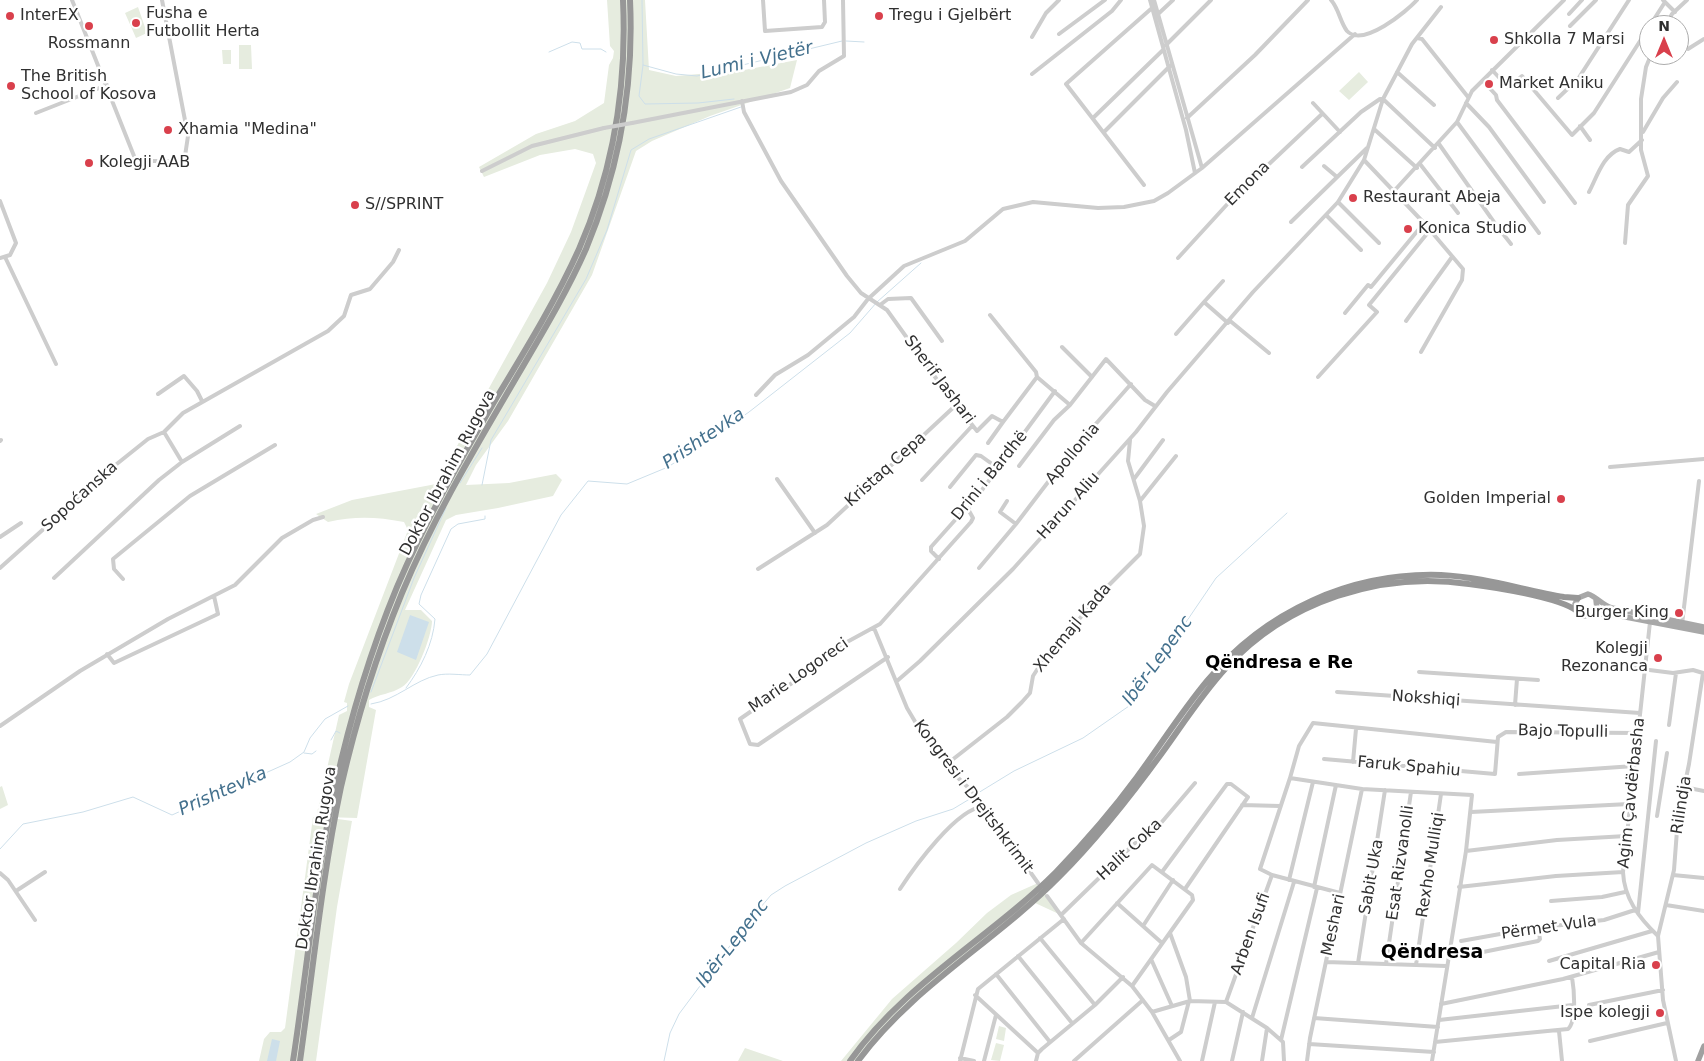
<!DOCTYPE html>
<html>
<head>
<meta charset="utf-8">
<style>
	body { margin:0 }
	#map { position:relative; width:1704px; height:1061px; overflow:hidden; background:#fff; font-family:"DejaVu Sans",sans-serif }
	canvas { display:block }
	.north { position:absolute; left:1639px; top:15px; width:50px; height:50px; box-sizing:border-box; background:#fff; border:1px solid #acacac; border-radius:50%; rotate:0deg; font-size:14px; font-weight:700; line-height:20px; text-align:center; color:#303030 }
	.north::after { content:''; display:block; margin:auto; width:18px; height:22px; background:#d9404c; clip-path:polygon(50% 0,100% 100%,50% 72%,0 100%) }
</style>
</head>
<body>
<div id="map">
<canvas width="1704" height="1061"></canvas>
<div class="north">N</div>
</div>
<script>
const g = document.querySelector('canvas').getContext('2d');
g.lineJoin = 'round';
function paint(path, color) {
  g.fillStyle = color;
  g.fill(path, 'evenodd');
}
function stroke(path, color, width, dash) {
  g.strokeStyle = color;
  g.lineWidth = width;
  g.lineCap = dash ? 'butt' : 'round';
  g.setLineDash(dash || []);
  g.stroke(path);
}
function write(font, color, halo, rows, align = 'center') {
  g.font = font + ' "DejaVu Sans",sans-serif';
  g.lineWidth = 5;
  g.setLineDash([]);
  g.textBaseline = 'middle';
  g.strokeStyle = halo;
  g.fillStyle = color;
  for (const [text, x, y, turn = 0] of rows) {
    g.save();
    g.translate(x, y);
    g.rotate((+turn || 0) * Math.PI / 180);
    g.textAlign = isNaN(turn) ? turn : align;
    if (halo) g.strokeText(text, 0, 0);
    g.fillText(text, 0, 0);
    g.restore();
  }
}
const green = new Path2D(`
	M 607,0 L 645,0 L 649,70 L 676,76 L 744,70 L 797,60 L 790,88 L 710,116 L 652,141 L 636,151 L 592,275 L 508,421 L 476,465 L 466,485 L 509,483 L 556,474 L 562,480 L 553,496 L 498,508 L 456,515 L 446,520 L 405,610 L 421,610 L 432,621 C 432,636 415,680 402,687 C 391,694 379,694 369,700 L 369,707 L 376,710 L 357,818 L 324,817 L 352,821 L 337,907 L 316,1061 L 259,1061 L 264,1039 L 270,1032 L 281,1032 L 285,1028 L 313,817 L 322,817 L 317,813 L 339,715 L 347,711 L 347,703 L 344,702 L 349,684 L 408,530 L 404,522 C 376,517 356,516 328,522 L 316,514 L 352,500 L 436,484 L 547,283 L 571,232 L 596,163 L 593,154 L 575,149 L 540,155 L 484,177 L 479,167 L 536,134 L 575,121 L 604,103 L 609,65 L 613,58 L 614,51 L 610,46 Z
	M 138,7 L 147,33 L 136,38 L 125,13 Z
	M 239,45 L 251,45 L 252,69 L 239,69 Z
	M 222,50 L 231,50 L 231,64 L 223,64 Z
	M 1359,72 L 1368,82 L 1349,100 L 1339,91 Z
	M 2,786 L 8,805 L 0,809 L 0,787 Z
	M 1038,883 L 1061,915 L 1033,902 L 925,991 L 858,1061 L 841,1061 L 892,999 L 956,943 L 987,913 L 1011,895 Z
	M 999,1026 L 1006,1028 L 1004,1041 L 996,1039 Z
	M 996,1043 L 1004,1045 L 1000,1061 L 991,1060 Z
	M 745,1048 L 783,1061 L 738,1061 Z`);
const water = new Path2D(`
	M 410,615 L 429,622 L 416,660 L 397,652 Z
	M 272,1039 L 280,1041 L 276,1061 L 267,1061 Z`);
const stream = new Path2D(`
	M 642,0 L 643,65 L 639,96 L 645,104 L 698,103 L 734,99
	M 846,41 L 864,42
	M 549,52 L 572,42 L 580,43 L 582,49 L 601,49 L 606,52
	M 643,65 L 676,74 L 697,76 L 842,41
	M 460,483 L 482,448
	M 482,485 L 491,440 L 586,279 L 607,230 L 631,150 L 649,139 L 741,107
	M 406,688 C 421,668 433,644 435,619 L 419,604 L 421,595 L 451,529 L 458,524 L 485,519 L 485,516
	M 371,692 L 414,578 L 446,508
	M 371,704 C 397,700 414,680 438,675 C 448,673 460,675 470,675 L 487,654 L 561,515 L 588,481 L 627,484 L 668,467 L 706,442 L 749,412 L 850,333 L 877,302 L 921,263
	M 331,740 L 336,731 L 340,733
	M 304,753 L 312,754 L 316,751
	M 978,793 L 1014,771 L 1083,738 L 1129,706 L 1216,578 L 1287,513
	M 0,849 L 23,824 L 83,812 L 133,797 L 172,815 L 290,762 L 304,752 L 310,738 L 325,719 L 348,706
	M 664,1061 L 670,1033 L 679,1014 L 744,927 L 771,895 L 785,886 L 866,843 L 916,821 L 953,809 L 973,797`);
const minor = new Path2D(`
	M 72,0 L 136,161 L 178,161 L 185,156 L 188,136 L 162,0
	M 763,0 L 765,31 L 822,27 L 825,22 L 824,0
	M 1150,0 L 1186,130 L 1195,173
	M 1154,0 L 1202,168
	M 1331,0 C 1339,9 1340,22 1347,31 C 1363,48 1407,11 1417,0
	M 1663,0 L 1675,12
	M 1569,14 L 1582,0
	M 1157,15 L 1173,0
	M 1666,25 L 1672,14 L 1687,0
	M 1570,26 L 1596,0
	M 1059,34 L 1105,0
	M 1032,37 L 1046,13 L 1059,0
	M 1417,38 L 1422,39 L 1468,97
	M 1166,45 L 1211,0
	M 1688,49 L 1704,39
	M 1492,70 L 1508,87 L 1522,76 L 1572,135 L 1594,113 L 1665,2
	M 1397,72 L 1434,105
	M 1032,74 L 1112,11 L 1121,0
	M 1483,81 L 1496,95 L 1497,100 L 1575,203
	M 1558,98 L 1578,79 L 1629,0
	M 742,101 L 744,112 L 781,181 L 847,276 L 861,293 L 887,310 L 943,388 L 977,431 L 992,416 L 1003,422 L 1037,377 L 1070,405 L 1106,359 L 1145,400 L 1155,406
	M 1313,103 L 1340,132
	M 1466,103 L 1489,127 L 1544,202
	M 36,113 L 107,85
	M 1093,118 L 1163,50
	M 1187,118 L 1255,55 L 1308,0
	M 1457,122 L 1539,233
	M 632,123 L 791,92 L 807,85 L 819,71 L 844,56 L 843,0
	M 1580,126 L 1590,140
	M 1374,129 L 1417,168
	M 1104,132 L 1170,66
	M 1643,132 L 1663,98 L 1677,82
	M 1439,144 L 1496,225 L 1511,244
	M 1364,160 L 1424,223 L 1463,269 L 1462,280 L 1421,352
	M 1420,164 L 1458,213
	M 1324,166 L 1337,177
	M 1302,167 L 1361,112 L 1380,99 L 1383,99 L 1435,148
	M 482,171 L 532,146 L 604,128
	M 1144,185 L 1066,84 L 1152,8
	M 1394,191 L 1457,122 L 1472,91 L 1564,0
	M 1589,192 C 1597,177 1603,155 1620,149 L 1629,152 L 1642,140
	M 0,201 L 16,243 L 10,255 L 0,258
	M 1338,202 L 1379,243
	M 1327,216 L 1361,250
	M 1291,222 L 1367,148
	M 1625,243 L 1628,205 L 1648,176 L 1641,150 L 1641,99 L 1646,67 L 1651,55
	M 5,257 L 56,364
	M 1178,258 L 1232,199 L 1322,114
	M 1204,302 L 1223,281
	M 880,305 L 888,299 L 911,298 L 942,341
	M 1345,313 L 1368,285 L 1371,287 L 1424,223
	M 990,315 L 1036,372 L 1037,377
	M 1229,320 L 1269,353
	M 1406,321 L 1452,257
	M 1176,334 L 1204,302 L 1228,323
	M 1062,347 L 1092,377
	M 1318,377 L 1377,312 L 1369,305 L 1430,230
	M 158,394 L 184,376 L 197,391 L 202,401
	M 756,395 L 775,375 L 808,355 L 854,317 L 868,299 L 904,266 L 965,241 L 1003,209 L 1033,202 L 1098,208 L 1124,207 L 1154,201 L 1168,193 L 1202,168 L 1355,34
	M 164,432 L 182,462 L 240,426
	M 0,441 L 1,440
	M 988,443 L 1003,422
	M 1019,466 L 1054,420 L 1070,405
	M 1610,467 L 1704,459
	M 777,479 L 815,533
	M 1134,479 L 1163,440
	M 922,480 L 972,426
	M 950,487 L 976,455 L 981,456 L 999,469
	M 1007,501 L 1000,512 L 1016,524 L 1071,452 L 1131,384
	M 1140,501 L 1176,456
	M 0,537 L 21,523
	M 939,559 L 931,551 L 931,547 L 964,510 L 968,509 L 1055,391
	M 0,568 L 113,467 L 148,439 L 164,432 L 183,413 L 328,331 L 344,316 L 351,295 L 370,289 L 393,262 L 399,250
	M 979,568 L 1016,524
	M 758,569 L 827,525 L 956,405
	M 54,578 L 159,480 L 182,462
	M 123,579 L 114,569 L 113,559 L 190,496 L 275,445
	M 1650,622 L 1623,872 C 1624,898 1639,918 1658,936
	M 1682,624 L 1699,481
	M 874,628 L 907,708 L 923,735 L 939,752 L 954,774 L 976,795 L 1038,883
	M 107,654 L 114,663 L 218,614 L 214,596
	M 888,657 L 758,745 L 750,744 L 740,719 L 821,663 L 836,648 L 880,624 L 971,522 L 973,518 L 968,509
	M 1610,665 L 1673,673 L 1693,670 L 1703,673
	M 1419,672 L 1538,680
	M 897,681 L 920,661 L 1013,569 L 1136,432 L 1167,392 L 1253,292 L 1338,202 L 1364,160 L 1383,99 L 1412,44 L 1441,7
	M 1337,692 L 1640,713
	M 1515,705 L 1517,679
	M 1669,725 L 1676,673
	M 0,726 L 80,671 L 168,619 L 235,585 L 282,538 L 313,520 L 323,517
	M 1324,759 L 1495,774 L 1498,737 L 1506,732 L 1638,733
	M 1353,762 L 1356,729
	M 949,766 L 952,760 L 1007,717 L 1022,702 L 1030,693 L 1033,676 L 1042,662 L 1106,588 L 1140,554 L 1144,526 L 1140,501 L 1128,461 L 1130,440
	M 1519,774 L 1634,766
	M 1290,778 L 1299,746 L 1313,723 L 1497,742
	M 1684,787 L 1704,791
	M 1242,805 L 1280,806
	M 1471,812 L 1629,804
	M 1657,816 L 1667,753
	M 1466,851 L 1557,840 L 1626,836
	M 1162,872 L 1227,784 L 1231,784 L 1248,797 L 1185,889
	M 0,873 L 8,880 L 35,920
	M 1673,875 L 1704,878
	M 1289,880 L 1313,782
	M 1314,887 L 1336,785
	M 1459,887 L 1556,876 L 1623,872
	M 900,889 C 913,869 958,806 984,807
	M 16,891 L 45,872
	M 1340,893 L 1272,875 L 1260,869 L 1290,778 L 1362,789 L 1472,795 L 1466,851 L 1432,1061
	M 1047,896 L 1081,943 L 1132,986 L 1152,1012 L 1180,1061
	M 1551,901 L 1602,897 L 1625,892
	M 1117,903 L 1162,943
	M 1666,905 L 1704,911
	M 1638,913 L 1656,741
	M 1061,915 L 1134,844 L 1161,823 L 1195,783
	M 1143,926 L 1173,880
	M 1170,933 L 1186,977 L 1190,1001
	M 1040,938 L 1095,1005
	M 1461,941 L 1528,929 L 1604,920 L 1635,910
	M 1081,943 L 1152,865 L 1192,895 L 1193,900 L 1132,986
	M 1018,956 L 1072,1023
	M 1458,957 L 1538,941 L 1540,939 L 1538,928
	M 1151,959 L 1172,1006
	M 1549,961 L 1652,931
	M 1326,962 L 1446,966
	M 1358,963 L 1385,790
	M 1386,964 L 1411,792
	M 1416,965 L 1441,794
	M 996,974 L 1050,1042
	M 975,995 L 1038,1053
	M 1226,1002 L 1272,875
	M 1441,1004 L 1563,979 L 1659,952
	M 1589,1005 L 1663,990
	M 1152,1012 L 1190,1001 L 1226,1002 L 1267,1028 L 1283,1042 L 1284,1061
	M 1252,1018 L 1294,882
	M 1314,1018 L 1438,1027
	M 1439,1020 L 1573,1005
	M 1559,1031 L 1562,1061
	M 1169,1040 L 1181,1032 L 1189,1001
	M 1281,1040 L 1317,888
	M 1590,1041 L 1667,1023
	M 1435,1042 L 1568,1029 C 1577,1021 1574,989 1572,977
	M 1309,1044 L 1434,1052
	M 960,1058 L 974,1061
	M 960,1061 L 978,989 L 1064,919
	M 984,1061 L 996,1015
	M 1036,1061 L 1038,1053 L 1042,1049 L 1095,1005 L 1123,977
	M 1074,1061 L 1143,1000
	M 1202,1061 L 1215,1002
	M 1232,1061 L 1243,1012
	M 1262,1061 L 1267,1028
	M 1307,1061 L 1310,1038 L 1362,789
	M 1676,1061 L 1663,1000 L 1658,936 L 1674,870 L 1678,817 L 1689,764 L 1703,673`);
const primary = new Path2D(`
	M 1596,600 L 1597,609 L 1593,614 L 1584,616 L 1577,611 L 1575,604 L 1578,598 L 1588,594 C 1597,597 1602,605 1612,608 L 1704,627
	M 1593,614 L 1610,614 L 1704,632`);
const trunk = new Path2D(`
	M 1698,1061 L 1704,1046`);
const motorway = new Path2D(`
	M 293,1061 C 307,970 315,877 335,787 C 350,719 370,652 397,587 C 425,521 461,459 497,397 C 526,349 556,300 579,249 C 613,171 627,85 623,0
	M 300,1061 C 313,970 322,877 341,787 C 356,721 376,656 402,593 C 434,516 477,445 519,373 C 543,332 567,292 586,249 C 619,170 634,85 630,0
	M 850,1061 C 904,984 990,938 1056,872 C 1085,842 1112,811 1137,777 C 1160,746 1182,711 1207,681 C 1265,611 1351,572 1441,575 C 1483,577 1523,590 1564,597 L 1578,598
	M 858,1061 C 912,987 995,942 1059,877 C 1097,839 1130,797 1162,753 C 1183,724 1202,694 1226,668 C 1287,601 1381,571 1469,584 C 1493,587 1559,597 1577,611`);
const minorBridge = new Path2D(`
	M 604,128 L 632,123`);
const markers = [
	[10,16,5,"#d9404c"],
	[879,16,5,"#d9404c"],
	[136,23,5,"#d9404c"],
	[89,26,5,"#d9404c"],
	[1494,40,5,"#d9404c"],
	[1489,84,5,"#d9404c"],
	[11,86,5,"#d9404c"],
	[168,130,5,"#d9404c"],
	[89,163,5,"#d9404c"],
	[1353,198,5,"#d9404c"],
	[355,205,5,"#d9404c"],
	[1408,229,5,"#d9404c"],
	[1561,499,5,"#d9404c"],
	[1679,613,5,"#d9404c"],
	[1658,658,5,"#d9404c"],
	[1656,965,5,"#d9404c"],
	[1660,1013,5,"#d9404c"]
];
const poiNames = [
	["Fusha e",146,14],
	["Futbollit Herta",146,32],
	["InterEX",20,16],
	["Tregu i Gjelbërt",889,16],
	["Shkolla 7 Marsi",1504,40],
	["Rossmann",89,44,"center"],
	["The British",21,77],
	["School of Kosova",21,95],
	["Market Aniku",1499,84],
	["Xhamia \"Medina\"",178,130],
	["Kolegji AAB",99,163],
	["Restaurant Abeja",1363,198],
	["S//SPRINT",365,205],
	["Konica Studio",1418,229],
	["Golden Imperial",1551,499,"right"],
	["Burger King",1669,613,"right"],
	["Kolegji",1648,649,"right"],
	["Rezonanca",1648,667,"right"],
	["Capital Ria",1646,965,"right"],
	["Ispe kolegji",1650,1013,"right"]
];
const streetNames = [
	["Emona",1248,184,-45],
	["Sherif Jashari",939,380,53],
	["Apollonia",1073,454,-50],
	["Kristaq Cepa",886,470,-42],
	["Doktor Ibrahim Rugova",448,473,-62],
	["Drini i Bardhë",990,476,-51],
	["Sopoćanska",80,497,-42],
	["Harun Aliu",1069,506,-48],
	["Xhemajl Kada",1073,628,-50],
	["Marie Logoreci",799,676,-35],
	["Nokshiqi",1426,699,4],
	["Bajo Topulli",1563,732,1],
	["Faruk Spahiu",1409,767,5],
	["Agim Çavdërbasha",1632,793,-84],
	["Kongresi i Drejtshkrimit",973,797,53],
	["Rilindja",1682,805,-81],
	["Halit Coka",1130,850,-43],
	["Doktor Ibrahim Rugova",317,858,-81],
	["Esat Rizvanolli",1401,863,-82],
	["Rexho Mulliqi",1431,865,-81],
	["Sabit Uka",1372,877,-80],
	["Meshari",1334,925,-78],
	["Përmet Vula",1549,928,-8],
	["Arben Isufi",1251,934,-70]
];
const waterNames = [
	["Lumi i Vjetër",757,61,-13],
	["Prishtevka",704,439,-34],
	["Ibër-Lepenc",1158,661,-54],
	["Prishtevka",223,792,-24],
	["Ibër-Lepenc",733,944,-52]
];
const neighbourhoodNames = [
	["Qëndresa e Re",1279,663]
];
const quarterNames = [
	["Qëndresa",1432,953]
];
paint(green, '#e6ecdf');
paint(water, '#cddfea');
stroke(stream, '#cddfea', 1);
stroke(minor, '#cdcdcd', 4);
stroke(primary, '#a8a8a8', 5.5);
stroke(trunk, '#a0a0a0', 5.5);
stroke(motorway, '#979797', 6);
stroke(minorBridge, '#cdcdcd', 4);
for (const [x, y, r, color] of markers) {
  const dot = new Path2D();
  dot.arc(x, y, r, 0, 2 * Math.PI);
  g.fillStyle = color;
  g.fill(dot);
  stroke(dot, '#fff', 2);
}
write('16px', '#303030', '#fff', poiNames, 'left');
write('16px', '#303030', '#fff', streetNames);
write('italic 18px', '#43708d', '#fff', waterNames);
write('bold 18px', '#000', '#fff', neighbourhoodNames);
write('bold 19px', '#000', '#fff', quarterNames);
</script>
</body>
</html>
